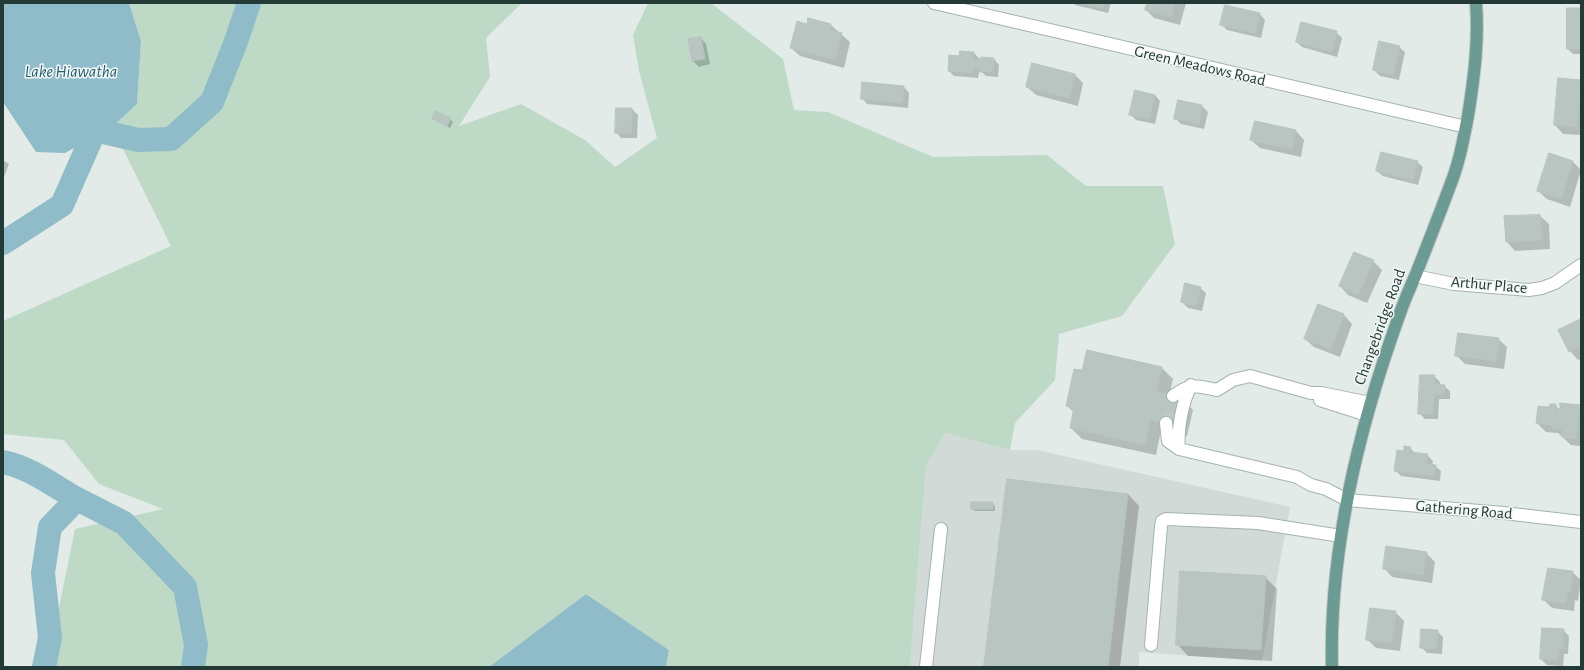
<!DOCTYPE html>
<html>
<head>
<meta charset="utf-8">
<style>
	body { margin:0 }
	#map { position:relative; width:1584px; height:670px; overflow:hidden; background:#e2ebe8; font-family:"Alegreya Sans",sans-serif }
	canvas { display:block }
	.frame { position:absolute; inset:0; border:4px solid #243a36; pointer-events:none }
</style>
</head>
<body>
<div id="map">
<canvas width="1584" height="670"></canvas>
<div class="frame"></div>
</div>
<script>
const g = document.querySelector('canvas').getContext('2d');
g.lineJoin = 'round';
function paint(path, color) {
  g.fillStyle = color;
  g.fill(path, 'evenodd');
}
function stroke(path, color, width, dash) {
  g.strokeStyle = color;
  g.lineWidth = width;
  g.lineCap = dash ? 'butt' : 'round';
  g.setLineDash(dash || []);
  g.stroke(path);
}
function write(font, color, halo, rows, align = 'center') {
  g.font = font + ' "Alegreya Sans",sans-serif';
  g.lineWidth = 3;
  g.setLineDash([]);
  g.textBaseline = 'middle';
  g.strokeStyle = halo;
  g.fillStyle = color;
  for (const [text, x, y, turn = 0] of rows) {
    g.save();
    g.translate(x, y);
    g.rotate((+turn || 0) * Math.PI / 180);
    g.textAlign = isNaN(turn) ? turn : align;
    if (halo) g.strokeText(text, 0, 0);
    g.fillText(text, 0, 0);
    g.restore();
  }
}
const built = new Path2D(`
	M 945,433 L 1010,450 L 1037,450 L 1290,507 L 1262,661 L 1139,652 L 1139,667 L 910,667 L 926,466 Z`);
const green = new Path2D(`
	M 129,3 L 522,3 L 486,38 L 490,77 L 459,126 L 521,104 L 585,140 L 615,167 L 657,138 L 639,71 L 633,35 L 648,3 L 711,3 L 783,59 L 794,110 L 828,112 L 933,157 L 1047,155 L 1086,186 L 1163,186 L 1175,244 L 1122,316 L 1059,334 L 1055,380 L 1015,423 L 1010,450 L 945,433 L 926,466 L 910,667 L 666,667 L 669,650 L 586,594 L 489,667 L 47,667 L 75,529 L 163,509 L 99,484 L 64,440 L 3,434 L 3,321 L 171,246 L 112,127 L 137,104 L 141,41 Z`);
const water = new Path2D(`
	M 3,3 L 129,3 L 141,41 L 137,104 L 112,127 L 65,153 L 36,152 L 3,102 Z
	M 586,594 L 669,650 L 666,667 L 489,667 Z`);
const shadow = new Path2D(`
	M 1074,3 L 1111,3 L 1108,13 L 1075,5 Z
	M 1148,3 L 1186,3 L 1180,25 L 1154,18 L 1146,10 Z
	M 1581,9 L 1581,54 L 1573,54 L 1568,49 Z
	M 1260,14 L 1265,20 L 1261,38 L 1227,30 L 1221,24 Z
	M 808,25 L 831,25 L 850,42 L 844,68 L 800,56 L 791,48 Z
	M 1336,32 L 1342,38 L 1337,57 L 1302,47 L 1297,42 Z
	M 701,38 L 706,44 L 710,64 L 699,67 L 693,61 L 689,40 Z
	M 1399,47 L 1405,52 L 1399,80 L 1380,76 L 1374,70 Z
	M 974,53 L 981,60 L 994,59 L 999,65 L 998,77 L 986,76 L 983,73 L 979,72 L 978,78 L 954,76 L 949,71 L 960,57 Z
	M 1033,64 L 1075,75 L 1083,83 L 1078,106 L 1036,95 L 1027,87 Z
	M 1581,81 L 1581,135 L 1563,134 L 1555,125 Z
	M 904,87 L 909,93 L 908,108 L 867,104 L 862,98 Z
	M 1155,95 L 1160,101 L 1155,124 L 1136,120 L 1130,114 Z
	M 1179,101 L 1202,106 L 1208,112 L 1204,129 L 1181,124 L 1175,118 Z
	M 632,109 L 638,115 L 637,138 L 621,138 L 616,132 Z
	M 433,118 L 450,119 L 453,122 L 450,128 Z
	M 1255,122 L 1296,131 L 1304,140 L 1301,157 L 1260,148 L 1251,140 Z
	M 1550,154 L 1573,162 L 1581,170 L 1570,207 L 1547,199 L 1538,191 Z
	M 3,160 L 9,164 L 3,180 Z
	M 1417,162 L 1423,167 L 1418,185 L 1383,176 L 1377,171 Z
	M 1540,216 L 1549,224 L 1550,249 L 1515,251 L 1507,242 Z
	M 1373,261 L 1382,270 L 1367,303 L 1348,295 L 1340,286 Z
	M 1200,288 L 1206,293 L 1202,311 L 1188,308 L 1182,302 Z
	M 1318,305 L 1344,315 L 1352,324 L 1340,357 L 1314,347 L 1305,339 Z
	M 1581,320 L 1581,359 L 1578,360 L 1570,351 Z
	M 1498,339 L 1507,347 L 1504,369 L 1465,364 L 1456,355 Z
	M 1161,367 L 1173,379 L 1169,396 L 1181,398 L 1193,410 L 1187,436 L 1161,430 L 1156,455 L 1082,439 L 1071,428 L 1074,412 L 1067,406 L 1083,372 Z
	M 1434,376 L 1440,382 L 1440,386 L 1444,386 L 1450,391 L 1450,399 L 1439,399 L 1438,419 L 1425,419 L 1419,413 Z
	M 1555,405 L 1561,411 L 1580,406 L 1581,408 L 1581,446 L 1571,445 L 1558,433 L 1546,432 L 1537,423 L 1550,408 Z
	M 1410,448 L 1416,454 L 1427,455 L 1433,461 L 1432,465 L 1435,466 L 1441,471 L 1440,481 L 1401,476 L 1395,470 L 1404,452 Z
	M 1008,480 L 1128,494 L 1139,506 L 1120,667 L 985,667 Z
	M 992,503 L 995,506 L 995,511 L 975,511 L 972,509 Z
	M 1426,553 L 1435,562 L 1432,583 L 1392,577 L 1384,568 Z
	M 1572,572 L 1581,580 L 1578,601 L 1575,600 L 1574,611 L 1552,608 L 1544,600 Z
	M 1265,577 L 1277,589 L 1272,661 L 1188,656 L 1177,644 Z
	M 1395,612 L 1404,621 L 1400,651 L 1376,648 L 1367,639 Z
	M 1563,630 L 1569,636 L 1568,654 L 1564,654 L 1563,666 L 1547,665 L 1541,659 Z
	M 1437,631 L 1443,637 L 1442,654 L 1427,653 L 1421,647 Z`);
const river = new Path2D(`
	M 3,243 L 62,205 L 95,130 L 138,140 L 171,139 L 212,102 L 235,44 L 249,3
	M 3,462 C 29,467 54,486 77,499 L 50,527 L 43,573 L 50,638 L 44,667
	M 77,499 L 124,523 L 185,587 L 196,645 L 193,667`);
const building = new Path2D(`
	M 1082,3 L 1104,3 L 1103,8 Z
	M 1147,3 L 1175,3 L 1171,17 L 1145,10 Z
	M 1225,5 L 1260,13 L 1255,33 L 1220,25 Z
	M 1567,8 L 1581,8 L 1581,49 L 1567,49 Z
	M 808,18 L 831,24 L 830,30 L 842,33 L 835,60 L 790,48 L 797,21 L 807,24 Z
	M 1301,22 L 1337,31 L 1332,52 L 1296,42 Z
	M 701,37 L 705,59 L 692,61 L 688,39 Z
	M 1379,41 L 1400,46 L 1393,75 L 1373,70 Z
	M 960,51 L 974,52 L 974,59 L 980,60 L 981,57 L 994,58 L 993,72 L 980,71 L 980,68 L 973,67 L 973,73 L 948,71 L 949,55 L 959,56 Z
	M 1032,63 L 1075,74 L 1069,98 L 1026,87 Z
	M 1558,78 L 1581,80 L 1577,127 L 1554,125 Z
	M 862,82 L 904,86 L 902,103 L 861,99 Z
	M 1135,90 L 1155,95 L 1149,119 L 1129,115 Z
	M 1178,100 L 1202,105 L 1199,124 L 1174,119 Z
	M 616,108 L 632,108 L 631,133 L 615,133 Z
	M 436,111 L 451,118 L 447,126 L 432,119 Z
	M 1255,121 L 1296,130 L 1292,149 L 1250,140 Z
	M 1381,152 L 1418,161 L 1413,180 L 1376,171 Z
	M 1549,153 L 1573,161 L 1561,199 L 1537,191 Z
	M 1540,215 L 1542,240 L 1506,242 L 1504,216 Z
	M 1354,252 L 1374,260 L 1358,295 L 1339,286 Z
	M 1185,283 L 1201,287 L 1196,306 L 1181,302 Z
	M 1318,304 L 1344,314 L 1331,349 L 1304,339 Z
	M 1581,319 L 1581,346 L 1569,352 L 1558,330 Z
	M 1458,333 L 1499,338 L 1496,361 L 1455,356 Z
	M 1087,350 L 1162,367 L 1156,392 L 1182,398 L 1175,425 L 1150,420 L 1145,445 L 1070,428 L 1074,407 L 1066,406 L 1074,369 L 1082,370 Z
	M 1420,375 L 1435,375 L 1434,384 L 1445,385 L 1444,394 L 1434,394 L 1433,414 L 1418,414 Z
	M 1560,403 L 1580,405 L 1576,439 L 1562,437 L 1562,429 L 1552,428 L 1552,425 L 1536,423 L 1538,406 L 1549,407 L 1550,404 L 1556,404 L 1555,409 L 1560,409 Z
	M 1404,446 L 1411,447 L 1410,452 L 1428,454 L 1426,464 L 1436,465 L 1434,476 L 1394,471 L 1397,450 L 1404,451 Z
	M 1007,479 L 1128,494 L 1108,667 L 984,667 Z
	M 971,502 L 993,502 L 993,509 L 971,509 Z
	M 1386,546 L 1427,552 L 1423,575 L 1383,569 Z
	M 1548,568 L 1573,571 L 1570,592 L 1567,592 L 1565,603 L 1542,600 Z
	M 1180,571 L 1266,576 L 1261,650 L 1176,645 Z
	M 1370,608 L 1396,611 L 1392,643 L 1366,640 Z
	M 1542,628 L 1564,629 L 1563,649 L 1559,648 L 1558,660 L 1540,659 Z
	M 1421,629 L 1438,630 L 1436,649 L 1420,648 Z`);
const minorTunnel = new Path2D(`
	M 1166,423 L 1173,396`);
const minor = new Path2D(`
	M 934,3 L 1466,127
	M 1415,276 L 1454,284 L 1529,290 L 1542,288 L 1555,283 L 1581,265
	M 1173,396 C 1192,382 1195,386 1217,390 L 1233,380 L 1250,376 L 1311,393 L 1321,393 L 1370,403
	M 1320,400 L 1367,415
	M 1166,423 L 1168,441 L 1179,449 L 1297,477 L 1311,485 L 1326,489 L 1347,500 L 1504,513 L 1581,522
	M 1179,449 C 1177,430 1182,403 1191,385
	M 1151,645 L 1161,526 L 1162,521 L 1166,519 L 1258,523 L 1341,536
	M 926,667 L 941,529`);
const major = new Path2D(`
	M 1332,667 C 1329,548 1359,427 1399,316 C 1404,301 1410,288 1416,274 C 1429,241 1442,208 1454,175 C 1461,155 1464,136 1468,116 C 1474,78 1479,41 1476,3`);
const streetNames = [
	["Green Meadows Road",1200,66,13],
	["Arthur Place",1489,285,5],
	["Changebridge Road",1380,327,-70],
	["Gathering Road",1464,510,5]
];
const waterNames = [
	["Lake Hiawatha",71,72]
];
paint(built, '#d1dad7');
paint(green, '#bedac7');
paint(water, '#90bcca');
paint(shadow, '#0003');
stroke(river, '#90bcca', 24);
paint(building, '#b8c5c1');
stroke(building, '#b6c4bf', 1);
stroke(minorTunnel, '#bcc8c4', 12, [12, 6]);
stroke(minor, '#a5b2af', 14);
stroke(major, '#c2c8c7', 14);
stroke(minor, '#fff', 12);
stroke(major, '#6c9b93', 12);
write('16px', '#243a36', '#f2f8f5', streetNames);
write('italic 17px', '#255d6f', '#f2f8f5', waterNames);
</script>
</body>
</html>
